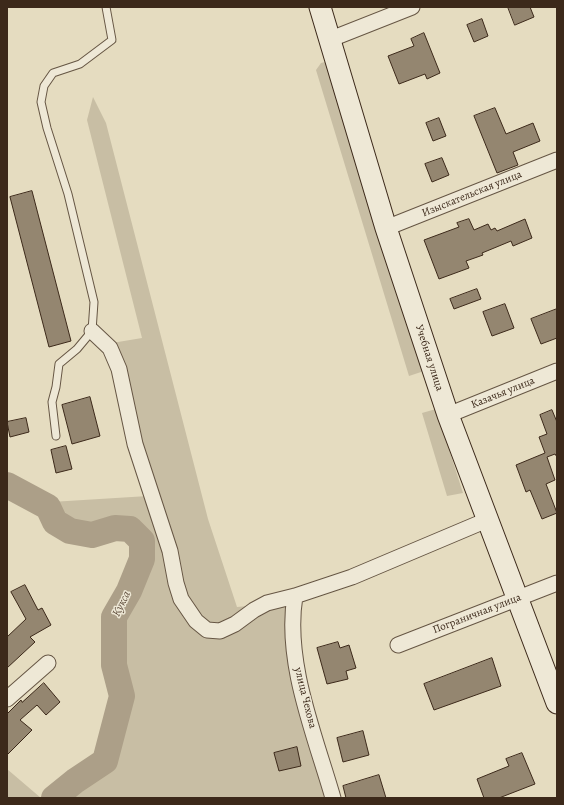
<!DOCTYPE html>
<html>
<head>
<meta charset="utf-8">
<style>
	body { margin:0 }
	#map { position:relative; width:564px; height:805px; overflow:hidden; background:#e5dcc0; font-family:Alegreya,serif }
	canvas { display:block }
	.frame { position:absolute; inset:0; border:8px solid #3c291a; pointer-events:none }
</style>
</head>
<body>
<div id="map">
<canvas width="564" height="805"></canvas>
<div class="frame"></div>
</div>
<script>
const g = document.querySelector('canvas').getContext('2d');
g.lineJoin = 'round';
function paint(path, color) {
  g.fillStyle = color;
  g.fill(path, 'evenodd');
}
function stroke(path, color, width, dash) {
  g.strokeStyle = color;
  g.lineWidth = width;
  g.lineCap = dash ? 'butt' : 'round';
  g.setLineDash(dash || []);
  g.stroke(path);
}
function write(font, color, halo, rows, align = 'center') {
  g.font = font + ' Alegreya,serif';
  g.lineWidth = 3;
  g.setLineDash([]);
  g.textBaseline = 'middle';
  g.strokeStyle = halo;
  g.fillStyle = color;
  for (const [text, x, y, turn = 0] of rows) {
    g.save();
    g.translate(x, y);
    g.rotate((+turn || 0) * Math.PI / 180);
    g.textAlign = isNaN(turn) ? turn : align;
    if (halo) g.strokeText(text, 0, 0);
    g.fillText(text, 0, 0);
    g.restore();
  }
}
const green = new Path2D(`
	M 329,61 L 424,371 L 409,376 L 316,70 L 321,63 Z
	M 93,97 L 106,123 L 208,519 L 237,607 L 248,606 L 228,624 L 206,625 L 185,597 L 112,343 L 142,338 L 87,120 Z
	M 436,409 L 463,493 L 447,496 L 422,413 Z
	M 148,496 L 165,551 L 206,635 L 257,613 L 288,603 L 328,798 L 66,798 L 109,766 L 127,696 L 124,676 L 118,664 L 120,618 L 135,590 L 145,560 L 146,540 L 132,525 L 113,523 L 92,530 L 71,527 L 59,518 L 51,502 Z
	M 7,769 L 41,798 L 7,798 Z`);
const river = new Path2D(`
	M 7,485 L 48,507 L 55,522 L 70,531 L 92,535 L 115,528 L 130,529 L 142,541 L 142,559 L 129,591 L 114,617 L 114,665 L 122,696 L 105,761 L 75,781 L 54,798`);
const building = new Path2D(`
	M 508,7 L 530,7 L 534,17 L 515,25 Z
	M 482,19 L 488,36 L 474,42 L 467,25 Z
	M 424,33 L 440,73 L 427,79 L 425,74 L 399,84 L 388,56 L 414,46 L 411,39 Z
	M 495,108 L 506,134 L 533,123 L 540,141 L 513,152 L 518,165 L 497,173 L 474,116 Z
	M 439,118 L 446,136 L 433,141 L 426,123 Z
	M 442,158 L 449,175 L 432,182 L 425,164 Z
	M 32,191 L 71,341 L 49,347 L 10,197 Z
	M 469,219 L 474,230 L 488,224 L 491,230 L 495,228 L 497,231 L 525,219 L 532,238 L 513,246 L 511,241 L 482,253 L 483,255 L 466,261 L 469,268 L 439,279 L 424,240 L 459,227 L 457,223 Z
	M 477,289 L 481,299 L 454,309 L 450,299 Z
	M 505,304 L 514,328 L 492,336 L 483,312 Z
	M 557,309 L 557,338 L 541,344 L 531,319 Z
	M 90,397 L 100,436 L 72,444 L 62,405 Z
	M 552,410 L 557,422 L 557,457 L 555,454 L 547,457 L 555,480 L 546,484 L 557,513 L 542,519 L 530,490 L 526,492 L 516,465 L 545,453 L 539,437 L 547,434 L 540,415 Z
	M 26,418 L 29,432 L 10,437 L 7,422 Z
	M 66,446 L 72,469 L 56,473 L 51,450 Z
	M 25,585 L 38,610 L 42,608 L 51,625 L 30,637 L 35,642 L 7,668 L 7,637 L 26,619 L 11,592 Z
	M 338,642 L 340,648 L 349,645 L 356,668 L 346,671 L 348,679 L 327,684 L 317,648 Z
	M 492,658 L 501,686 L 434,710 L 424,684 Z
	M 44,683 L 60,702 L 46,715 L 37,705 L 20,720 L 32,730 L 7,755 L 7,714 L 21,700 L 22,702 Z
	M 363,731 L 369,755 L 343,762 L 337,738 Z
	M 297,747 L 301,766 L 279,771 L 274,753 Z
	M 522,753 L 535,784 L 499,798 L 484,798 L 477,779 L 509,766 L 506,759 Z
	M 379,775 L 386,798 L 346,798 L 343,786 Z`);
const lane = new Path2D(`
	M 56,436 L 52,402 L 56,387 L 59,364 L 77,349 L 92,331 L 94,302 L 68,194 L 47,128 L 41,102 L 44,86 L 53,73 L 80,64 L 112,40 L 106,7`);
const street = new Path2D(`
	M 331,39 L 412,7
	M 386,228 L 557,160
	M 92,331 L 110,348 L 119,369 L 135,444 L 170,551 L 176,583 L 181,599 L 196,621 L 207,630 L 220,631 L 235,624 L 254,610 L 267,603 L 295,596 L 352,577 L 487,520
	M 448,415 L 557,371
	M 295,596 C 284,662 315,735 333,798
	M 398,645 L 557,583
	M 7,699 L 48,663`);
const secondary = new Path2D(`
	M 320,7 L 386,228 L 448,415 L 557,703`);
const streetNames = [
	["Изыскательская улица",472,194,-22],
	["Учебная улица",429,358,72],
	["Казачья улица",503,393,-22],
	["Пограничная улица",477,614,-21],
	["улица Чехова",305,698,76]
];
const waterNames = [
	["Кукса",122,604,-64]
];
paint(green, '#c8bea4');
stroke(river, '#ac9f88', 26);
paint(building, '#948670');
stroke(building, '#3c291a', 1);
stroke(lane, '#665644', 9);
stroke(street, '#665644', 17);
stroke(secondary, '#3c291a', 23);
stroke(lane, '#eee8d6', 7);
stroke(street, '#eee8d6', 15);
stroke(secondary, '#eee8d6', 21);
write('11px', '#3c291a', '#eee8d6', streetNames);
write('italic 12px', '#5e4c3b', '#eee8d6', waterNames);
</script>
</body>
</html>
